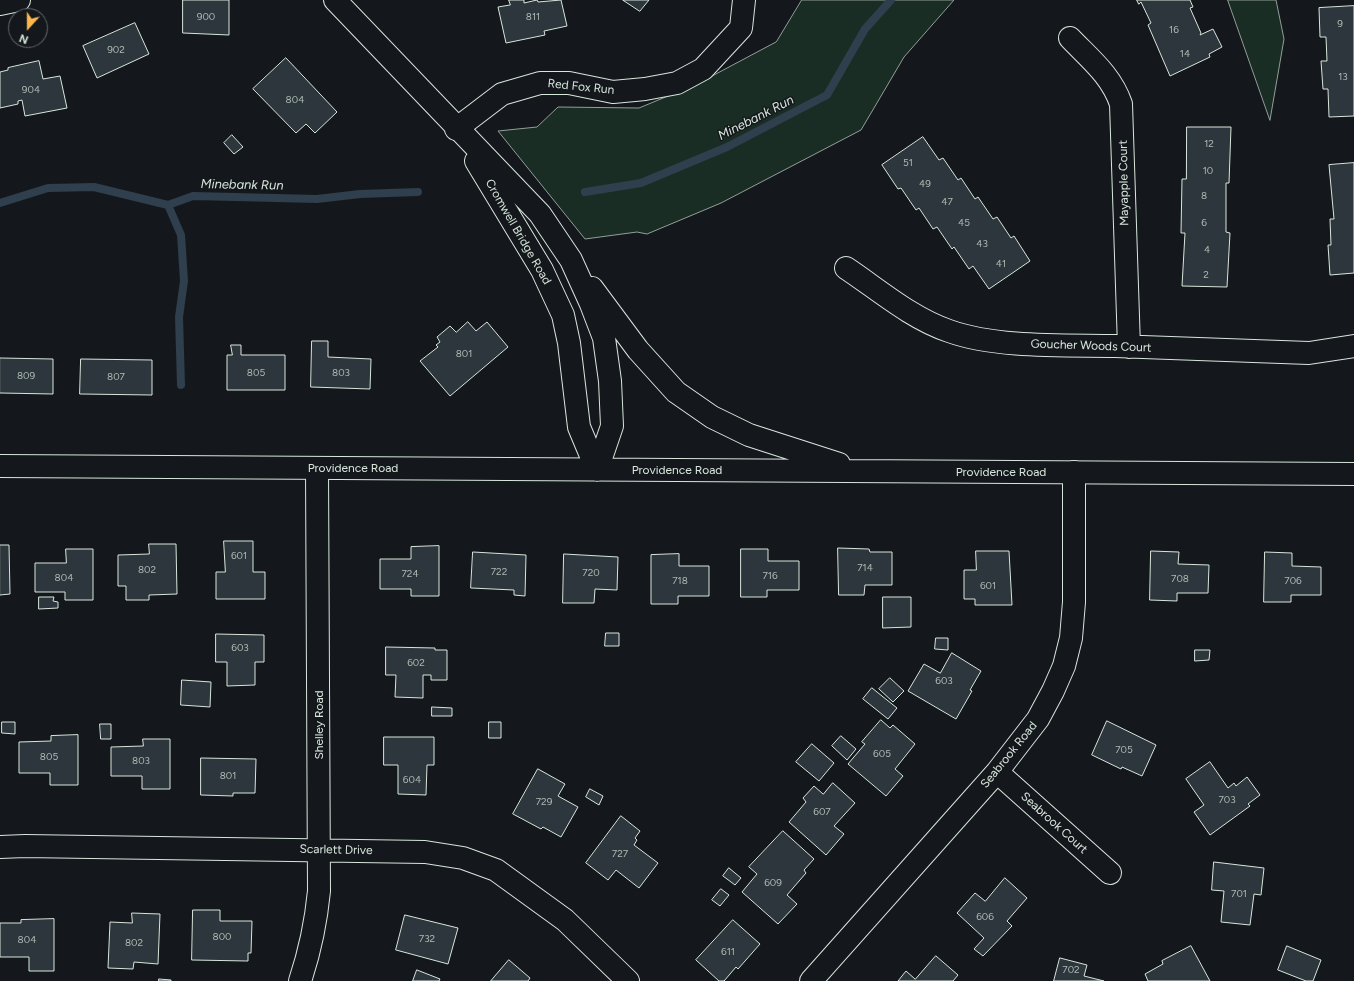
<!DOCTYPE html>
<html>
<head>
<meta charset="utf-8">
<style>
	body { margin:0 }
	#map { position:relative; width:1354px; height:981px; overflow:hidden; background:#14181c; font-family:Figtree,sans-serif }
	canvas { display:block }
	.north { position:absolute; left:8px; top:8px; width:40px; height:40px; box-sizing:border-box; background:#14181c; border:1px solid #626a69; border-radius:50%; rotate:201deg; font-size:11px; font-weight:700; line-height:16px; text-align:center; color:#d8e6dc }
	.north::after { content:''; display:block; margin:auto; width:14px; height:18px; background:#ffb74d; clip-path:polygon(50% 0,100% 100%,50% 72%,0 100%) }
</style>
</head>
<body>
<div id="map">
<canvas width="1354" height="981"></canvas>
<div class="north">N</div>
</div>
<script>
const g = document.querySelector('canvas').getContext('2d');
g.lineJoin = 'round';
function paint(path, color) {
  g.fillStyle = color;
  g.fill(path, 'evenodd');
}
function stroke(path, color, width, dash) {
  g.strokeStyle = color;
  g.lineWidth = width;
  g.lineCap = dash ? 'butt' : 'round';
  g.setLineDash(dash || []);
  g.stroke(path);
}
function write(font, color, halo, rows, align = 'center') {
  g.font = font + ' Figtree,sans-serif';
  g.lineWidth = 3;
  g.setLineDash([]);
  g.textBaseline = 'middle';
  g.strokeStyle = halo;
  g.fillStyle = color;
  for (const [text, x, y, turn = 0] of rows) {
    g.save();
    g.translate(x, y);
    g.rotate((+turn || 0) * Math.PI / 180);
    g.textAlign = isNaN(turn) ? turn : align;
    if (halo) g.strokeText(text, 0, 0);
    g.fillText(text, 0, 0);
    g.restore();
  }
}
const green = new Path2D(`
	M 802,0 L 954,0 L 904,57 L 861,130 L 721,203 L 647,234 L 637,232 L 585,239 L 498,131 L 537,127 L 558,107 L 639,108 L 697,84 L 776,42 Z
	M 1228,0 L 1276,0 L 1284,39 L 1270,120 Z`);
const stream = new Path2D(`
	M 585,192 L 641,183 L 727,147 L 827,95 L 865,29 L 891,0
	M 0,203 L 48,188 L 94,187 L 168,205 L 193,196 L 317,199 L 360,194 L 418,192
	M 168,205 L 181,235 L 184,281 L 179,317 L 181,385`);
const building = new Path2D(`
	M 183,0 L 229,0 L 229,35 L 183,33 Z
	M 509,0 L 524,0 L 524,3 L 537,0 L 538,2 L 561,0 L 567,26 L 544,31 L 545,35 L 506,43 L 498,7 L 510,5 Z
	M 623,0 L 649,0 L 640,11 Z
	M 1137,0 L 1190,0 L 1193,7 L 1190,8 L 1201,33 L 1200,35 L 1213,29 L 1222,47 L 1209,54 L 1210,57 L 1170,76 L 1148,25 L 1151,23 L 1141,2 L 1139,4 Z
	M 1354,6 L 1354,116 L 1329,117 L 1328,89 L 1323,89 L 1321,61 L 1327,61 L 1326,37 L 1320,37 L 1319,8 Z
	M 135,23 L 149,54 L 97,78 L 83,46 Z
	M 286,58 L 337,112 L 315,133 L 306,124 L 296,133 L 253,89 Z
	M 39,61 L 43,79 L 60,76 L 67,108 L 25,116 L 22,100 L 18,101 L 18,104 L 0,108 L 0,72 L 8,70 L 8,68 Z
	M 1187,127 L 1231,127 L 1229,183 L 1226,183 L 1226,232 L 1230,233 L 1227,287 L 1182,286 L 1185,233 L 1181,233 L 1182,179 L 1186,179 Z
	M 232,135 L 243,147 L 234,154 L 224,143 Z
	M 923,137 L 939,160 L 943,158 L 958,180 L 961,178 L 975,199 L 978,197 L 993,219 L 997,217 L 1011,238 L 1014,236 L 1030,261 L 989,289 L 973,266 L 969,269 L 954,247 L 952,249 L 937,227 L 933,229 L 919,208 L 916,210 L 901,188 L 898,189 L 882,165 Z
	M 1354,163 L 1354,273 L 1330,275 L 1328,245 L 1331,245 L 1330,219 L 1334,219 L 1329,165 Z
	M 468,322 L 476,331 L 487,322 L 508,347 L 450,396 L 420,361 L 438,347 L 436,345 L 440,342 L 437,337 L 450,326 L 456,332 Z
	M 312,341 L 328,341 L 328,357 L 371,359 L 370,389 L 311,387 Z
	M 231,345 L 241,345 L 241,355 L 285,355 L 285,390 L 227,390 L 227,355 L 232,355 Z
	M 0,358 L 53,359 L 53,394 L 0,393 Z
	M 81,359 L 152,360 L 152,395 L 80,394 Z
	M 224,541 L 253,541 L 253,572 L 265,572 L 265,599 L 216,599 L 216,572 L 225,572 Z
	M 149,544 L 176,544 L 177,594 L 149,595 L 149,600 L 126,600 L 126,586 L 118,586 L 118,555 L 149,554 Z
	M 0,545 L 9,545 L 10,594 L 0,595 Z
	M 439,546 L 439,596 L 411,596 L 411,589 L 380,589 L 380,559 L 411,559 L 411,547 Z
	M 838,548 L 869,549 L 870,552 L 892,552 L 892,585 L 865,585 L 864,595 L 839,595 Z
	M 66,549 L 93,549 L 93,600 L 65,600 L 65,592 L 35,592 L 35,563 L 66,563 Z
	M 741,549 L 768,549 L 768,561 L 799,561 L 799,590 L 767,590 L 767,597 L 741,597 Z
	M 976,551 L 1009,551 L 1012,605 L 975,605 L 975,599 L 964,599 L 964,570 L 976,570 Z
	M 1151,551 L 1179,552 L 1178,564 L 1209,565 L 1208,593 L 1177,593 L 1177,601 L 1150,600 Z
	M 473,552 L 526,555 L 525,596 L 514,595 L 514,590 L 471,588 Z
	M 1265,552 L 1292,553 L 1292,566 L 1321,567 L 1321,595 L 1291,595 L 1291,602 L 1264,602 Z
	M 564,554 L 618,557 L 617,590 L 595,589 L 594,603 L 563,603 Z
	M 679,554 L 679,566 L 709,566 L 709,596 L 678,596 L 678,604 L 651,604 L 651,555 Z
	M 39,597 L 54,597 L 53,601 L 58,602 L 58,608 L 39,609 Z
	M 883,597 L 911,597 L 911,627 L 883,628 Z
	M 606,633 L 619,633 L 619,646 L 605,646 Z
	M 216,634 L 264,635 L 264,662 L 255,662 L 255,685 L 227,686 L 227,662 L 216,662 Z
	M 936,638 L 948,638 L 948,650 L 935,649 Z
	M 386,647 L 435,648 L 435,650 L 447,650 L 447,680 L 431,680 L 431,675 L 423,675 L 423,698 L 395,697 L 396,675 L 386,675 Z
	M 1195,650 L 1210,650 L 1209,660 L 1195,661 Z
	M 952,653 L 981,671 L 970,690 L 972,691 L 956,719 L 908,691 L 924,664 L 940,673 Z
	M 890,678 L 904,691 L 893,702 L 879,689 Z
	M 182,680 L 211,682 L 210,707 L 181,705 Z
	M 872,688 L 897,708 L 888,719 L 863,699 Z
	M 432,707 L 452,708 L 452,716 L 432,716 Z
	M 881,720 L 890,728 L 893,725 L 915,744 L 895,769 L 903,776 L 886,796 L 848,764 L 865,744 L 862,742 Z
	M 1107,721 L 1156,745 L 1142,776 L 1122,767 L 1121,769 L 1092,755 Z
	M 2,722 L 15,722 L 15,734 L 2,733 Z
	M 489,722 L 501,722 L 501,738 L 489,738 Z
	M 100,724 L 111,724 L 111,739 L 101,739 Z
	M 78,735 L 78,785 L 50,785 L 50,773 L 19,773 L 19,742 L 51,741 L 51,736 Z
	M 841,736 L 856,749 L 847,760 L 832,746 Z
	M 384,737 L 434,737 L 434,765 L 427,765 L 426,795 L 398,794 L 398,765 L 384,765 Z
	M 143,739 L 170,739 L 170,789 L 142,789 L 142,776 L 111,776 L 111,747 L 143,746 Z
	M 812,744 L 834,763 L 819,781 L 796,762 Z
	M 201,758 L 256,759 L 255,793 L 233,793 L 233,796 L 201,795 Z
	M 1210,762 L 1228,788 L 1234,783 L 1236,786 L 1247,777 L 1260,795 L 1248,804 L 1250,806 L 1210,835 L 1194,812 L 1204,805 L 1186,779 Z
	M 538,769 L 565,784 L 558,796 L 578,807 L 561,837 L 543,827 L 541,829 L 513,814 Z
	M 833,783 L 855,803 L 834,826 L 844,834 L 826,855 L 789,822 L 806,802 L 803,798 L 814,786 L 823,794 Z
	M 590,789 L 603,796 L 599,805 L 586,797 Z
	M 621,816 L 640,831 L 635,838 L 637,840 L 634,845 L 658,863 L 639,888 L 616,870 L 608,880 L 586,863 Z
	M 783,831 L 814,859 L 804,870 L 806,873 L 787,895 L 797,904 L 778,924 L 742,892 L 757,874 L 749,867 Z
	M 1214,862 L 1264,868 L 1261,895 L 1254,894 L 1250,925 L 1221,922 L 1224,891 L 1212,890 Z
	M 729,868 L 741,878 L 735,885 L 723,876 Z
	M 1005,878 L 1027,898 L 1007,921 L 1012,926 L 983,956 L 974,949 L 984,938 L 957,913 L 975,893 L 985,901 Z
	M 721,889 L 729,895 L 720,906 L 712,900 Z
	M 193,910 L 220,910 L 220,921 L 252,921 L 251,953 L 248,953 L 248,961 L 192,960 Z
	M 132,913 L 160,914 L 158,964 L 134,962 L 133,969 L 108,968 L 110,922 L 132,923 Z
	M 405,915 L 458,928 L 448,964 L 396,950 Z
	M 54,919 L 54,971 L 29,971 L 29,957 L 0,957 L 0,923 L 21,923 L 21,920 Z
	M 733,920 L 760,944 L 738,969 L 736,967 L 724,981 L 719,981 L 696,960 Z
	M 1191,946 L 1210,981 L 1148,981 L 1145,974 L 1163,964 L 1162,961 Z
	M 1287,946 L 1321,960 L 1313,981 L 1306,981 L 1278,970 Z
	M 936,956 L 958,975 L 953,981 L 898,981 L 906,971 L 915,979 Z
	M 1060,958 L 1087,965 L 1084,976 L 1104,981 L 1054,981 Z
	M 509,960 L 530,978 L 528,981 L 491,981 Z
	M 417,970 L 440,979 L 439,981 L 413,981 Z
	M 159,979 L 171,980 L 171,981 L 159,981 Z`);
const street = new Path2D(`
	M 0,4 L 19,0
	M 1070,38 C 1090,59 1111,75 1121,104 L 1129,347
	M 456,129 L 502,94 L 540,83 L 569,83 L 613,92 L 645,89 L 677,83 L 703,69 L 741,28 L 744,0
	M 846,268 C 879,290 911,318 949,331 C 996,348 1065,345 1115,346 C 1180,348 1244,351 1309,353 L 1354,346
	M 997,772 L 1110,873
	M 0,847 L 25,846 L 425,852 L 463,858 L 496,870 L 565,920 L 628,981
	M 300,981 C 310,951 316,922 319,891 L 317,468
	M 811,981 L 997,772 L 1038,719 L 1053,691 L 1064,666 L 1071,638 L 1074,602 L 1074,472`);
const secondary = new Path2D(`
	M 335,0 L 540,214 L 571,260 L 591,304 L 604,338 L 610,381 L 612,426 L 597,470
	M 476,161 L 542,270 L 563,315 L 569,343 L 579,427 L 597,470
	M 592,288 L 638,350 L 676,392 L 712,417 L 749,435 L 839,464
	M 0,466 L 1354,474`);
const numberNames = [
	["900",206,17],
	["811",533,17],
	["9",1340,24],
	["16",1174,30],
	["902",116,50],
	["14",1185,54],
	["13",1343,77],
	["904",31,90],
	["804",295,100],
	["12",1209,144],
	["51",908,163],
	["10",1208,171],
	["49",925,184],
	["8",1204,196],
	["47",947,202],
	["45",964,223],
	["6",1204,223],
	["43",982,244],
	["4",1207,250],
	["41",1001,264],
	["2",1206,275],
	["801",464,354],
	["805",256,373],
	["803",341,373],
	["809",26,376],
	["807",116,377],
	["601",239,556],
	["714",865,568],
	["802",147,570],
	["722",499,572],
	["720",591,573],
	["724",410,574],
	["716",770,576],
	["804",64,578],
	["708",1180,579],
	["718",680,581],
	["706",1293,581],
	["601",988,586],
	["603",240,648],
	["602",416,663],
	["603",944,681],
	["705",1124,750],
	["605",882,754],
	["805",49,757],
	["803",141,761],
	["801",228,776],
	["604",412,780],
	["703",1227,800],
	["729",544,802],
	["607",822,812],
	["727",620,854],
	["609",773,883],
	["701",1239,894],
	["606",985,917],
	["800",222,937],
	["732",427,939],
	["804",27,940],
	["802",134,943],
	["611",728,952],
	["702",1071,970]
];
const streetNames = [
	["Red Fox Run",581,87,6],
	["Mayapple Court",1124,183,-91],
	["Cromwell Bridge Road",518,232,60],
	["Goucher Woods Court",1091,346,2],
	["Providence Road",353,468],
	["Providence Road",677,470],
	["Providence Road",1001,472],
	["Shelley Road",319,725,-90],
	["Seabrook Road",1009,755,-51],
	["Seabrook Court",1054,823,42],
	["Scarlett Drive",336,850,1]
];
const waterNames = [
	["Minebank Run",756,118,-27],
	["Minebank Run",242,185,1]
];
paint(green, '#1a2d24');
stroke(green, '#939e99', 1);
stroke(stream, '#2f3f4d', 8);
paint(building, '#2c363c');
stroke(building, '#d8e6dc', 1);
stroke(street, '#d8e6dc', 24);
stroke(secondary, '#d8e6dc', 24);
stroke(street, '#14181c', 22);
stroke(secondary, '#14181c', 22);
write('10px', '#adbab4', null, numberNames);
write('12px', '#d8e6dc', '#14181c', streetNames);
write('italic 13px', '#d8e6dc', '#14181c', waterNames);
</script>
</body>
</html>
